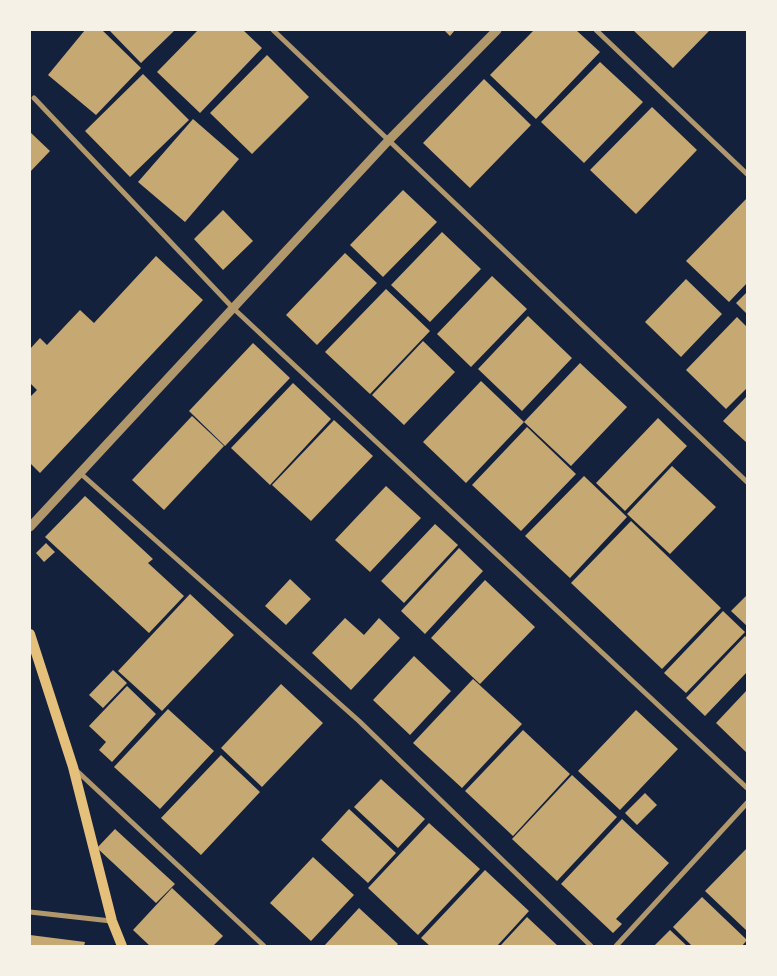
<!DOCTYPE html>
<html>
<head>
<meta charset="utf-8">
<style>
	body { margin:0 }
	#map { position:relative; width:777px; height:976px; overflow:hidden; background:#14213d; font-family:Figtree,sans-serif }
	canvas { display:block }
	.frame { position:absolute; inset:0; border:31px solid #f6f1e7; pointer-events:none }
</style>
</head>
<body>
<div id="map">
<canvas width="777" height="976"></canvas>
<div class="frame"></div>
</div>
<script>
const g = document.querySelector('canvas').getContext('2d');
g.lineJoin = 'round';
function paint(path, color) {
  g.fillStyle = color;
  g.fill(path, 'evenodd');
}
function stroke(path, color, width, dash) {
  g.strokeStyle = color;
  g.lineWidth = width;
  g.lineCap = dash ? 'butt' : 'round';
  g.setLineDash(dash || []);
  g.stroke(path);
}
const building = new Path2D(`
	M 85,30 L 102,30 L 141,68 L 96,115 L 48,75 Z
	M 109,30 L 175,30 L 141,63 Z
	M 198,30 L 243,30 L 262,48 L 200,113 L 157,72 Z
	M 444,30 L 455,30 L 450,36 Z
	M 534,30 L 576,30 L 600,52 L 536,119 L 490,75 Z
	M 633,30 L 710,30 L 673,68 Z
	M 267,55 L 309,97 L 252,154 L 210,113 Z
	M 600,62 L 643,102 L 584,163 L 541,122 Z
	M 143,74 L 189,120 L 130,177 L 85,131 Z
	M 484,79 L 531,125 L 470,188 L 423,143 Z
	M 652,107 L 697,150 L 636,214 L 590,170 Z
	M 193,119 L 239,159 L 185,222 L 138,182 Z
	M 30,132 L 50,151 L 30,172 Z
	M 403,190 L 437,222 L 383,277 L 350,245 Z
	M 747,198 L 747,283 L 729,302 L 686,261 Z
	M 223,210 L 253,241 L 223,270 L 194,239 Z
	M 442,232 L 481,269 L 430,322 L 391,285 Z
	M 345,253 L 377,283 L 317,345 L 286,315 Z
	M 156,256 L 203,300 L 40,473 L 30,463 L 30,397 L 37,390 L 30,383 L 30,349 L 40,338 L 47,345 L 80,310 L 94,323 Z
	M 492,276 L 527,309 L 471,367 L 437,334 Z
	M 686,279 L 722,314 L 681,357 L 645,322 Z
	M 386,289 L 430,331 L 370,394 L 325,352 Z
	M 747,292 L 747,314 L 736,303 Z
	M 528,316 L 572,358 L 522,411 L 478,369 Z
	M 737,317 L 747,327 L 747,388 L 726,409 L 686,370 Z
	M 423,341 L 455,372 L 404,425 L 372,395 Z
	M 253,343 L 290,378 L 225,446 L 189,411 Z
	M 580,363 L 627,407 L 571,466 L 524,422 Z
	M 481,381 L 524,422 L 466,483 L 423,442 Z
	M 293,383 L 331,419 L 270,485 L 231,448 Z
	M 747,396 L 747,443 L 723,421 Z
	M 192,416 L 224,446 L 164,510 L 132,480 Z
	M 658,418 L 687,446 L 625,511 L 596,483 Z
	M 334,420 L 373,456 L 311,521 L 272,485 Z
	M 527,427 L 576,474 L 521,531 L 472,485 Z
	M 672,466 L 716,507 L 670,554 L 627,514 Z
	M 584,476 L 627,517 L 570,578 L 525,536 Z
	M 386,486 L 421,518 L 370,572 L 335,540 Z
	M 85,496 L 153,559 L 148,563 L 184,596 L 149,633 L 45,537 Z
	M 631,521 L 721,608 L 662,669 L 571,583 Z
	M 435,524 L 458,545 L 404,603 L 381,581 Z
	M 46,543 L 55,552 L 44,562 L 36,553 Z
	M 459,548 L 483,571 L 425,634 L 401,611 Z
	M 290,579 L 311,599 L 286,625 L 265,606 Z
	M 485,580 L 535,627 L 480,684 L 431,638 Z
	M 190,594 L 234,635 L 162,711 L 118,671 Z
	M 747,595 L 747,626 L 731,611 Z
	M 723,611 L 745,632 L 686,693 L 664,673 Z
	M 345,618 L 364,635 L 379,618 L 400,638 L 351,690 L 312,653 Z
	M 745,636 L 747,638 L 747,672 L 705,716 L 686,698 Z
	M 414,656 L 451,691 L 410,735 L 373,700 Z
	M 113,670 L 127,683 L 103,708 L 89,695 Z
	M 473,679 L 522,724 L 462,788 L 413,743 Z
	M 281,684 L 323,723 L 262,787 L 221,748 Z
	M 127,686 L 156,714 L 112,762 L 99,750 L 106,742 L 89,726 Z
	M 747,690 L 747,753 L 716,723 Z
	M 168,709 L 214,751 L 160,809 L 114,767 Z
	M 636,710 L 678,749 L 620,810 L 578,771 Z
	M 523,730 L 570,774 L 513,836 L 465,791 Z
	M 221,755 L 260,792 L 201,855 L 161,818 Z
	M 572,775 L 617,817 L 557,881 L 512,839 Z
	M 381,779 L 425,819 L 398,848 L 354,807 Z
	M 645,793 L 657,805 L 637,825 L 625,813 Z
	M 349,809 L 396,853 L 368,883 L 321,840 Z
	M 622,819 L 669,863 L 616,919 L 622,924 L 613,933 L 561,884 Z
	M 429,823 L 480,869 L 418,935 L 368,888 Z
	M 115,829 L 175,884 L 156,903 L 97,848 Z
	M 747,848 L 747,931 L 705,891 Z
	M 313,857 L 354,895 L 311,941 L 270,903 Z
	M 485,870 L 529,911 L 497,946 L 430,946 L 421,938 Z
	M 172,888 L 223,936 L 213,946 L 150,946 L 133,930 Z
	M 702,897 L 747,940 L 742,946 L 692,946 L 673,927 Z
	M 359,908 L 398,944 L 396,946 L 324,946 Z
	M 527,917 L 558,946 L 501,945 Z
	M 670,930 L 687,946 L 654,946 Z
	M 30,935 L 85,942 L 84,946 L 30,946 Z`);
const minor = new Path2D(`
	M 273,30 L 747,482
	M 596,30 L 747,174
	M 34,98 L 233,308 L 747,788
	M 80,473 L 359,721 L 591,946
	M 77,771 L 264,946
	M 30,912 L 111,921
	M 616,946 L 747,803`);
const tertiary = new Path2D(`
	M 30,527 L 388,141 L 497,30`);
const secondary = new Path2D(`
	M 30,634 L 73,767 L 112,921 L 122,946`);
paint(building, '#c6a872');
stroke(minor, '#b1986c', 5);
stroke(tertiary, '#b1986c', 9);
stroke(secondary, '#e5c07b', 10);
</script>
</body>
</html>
